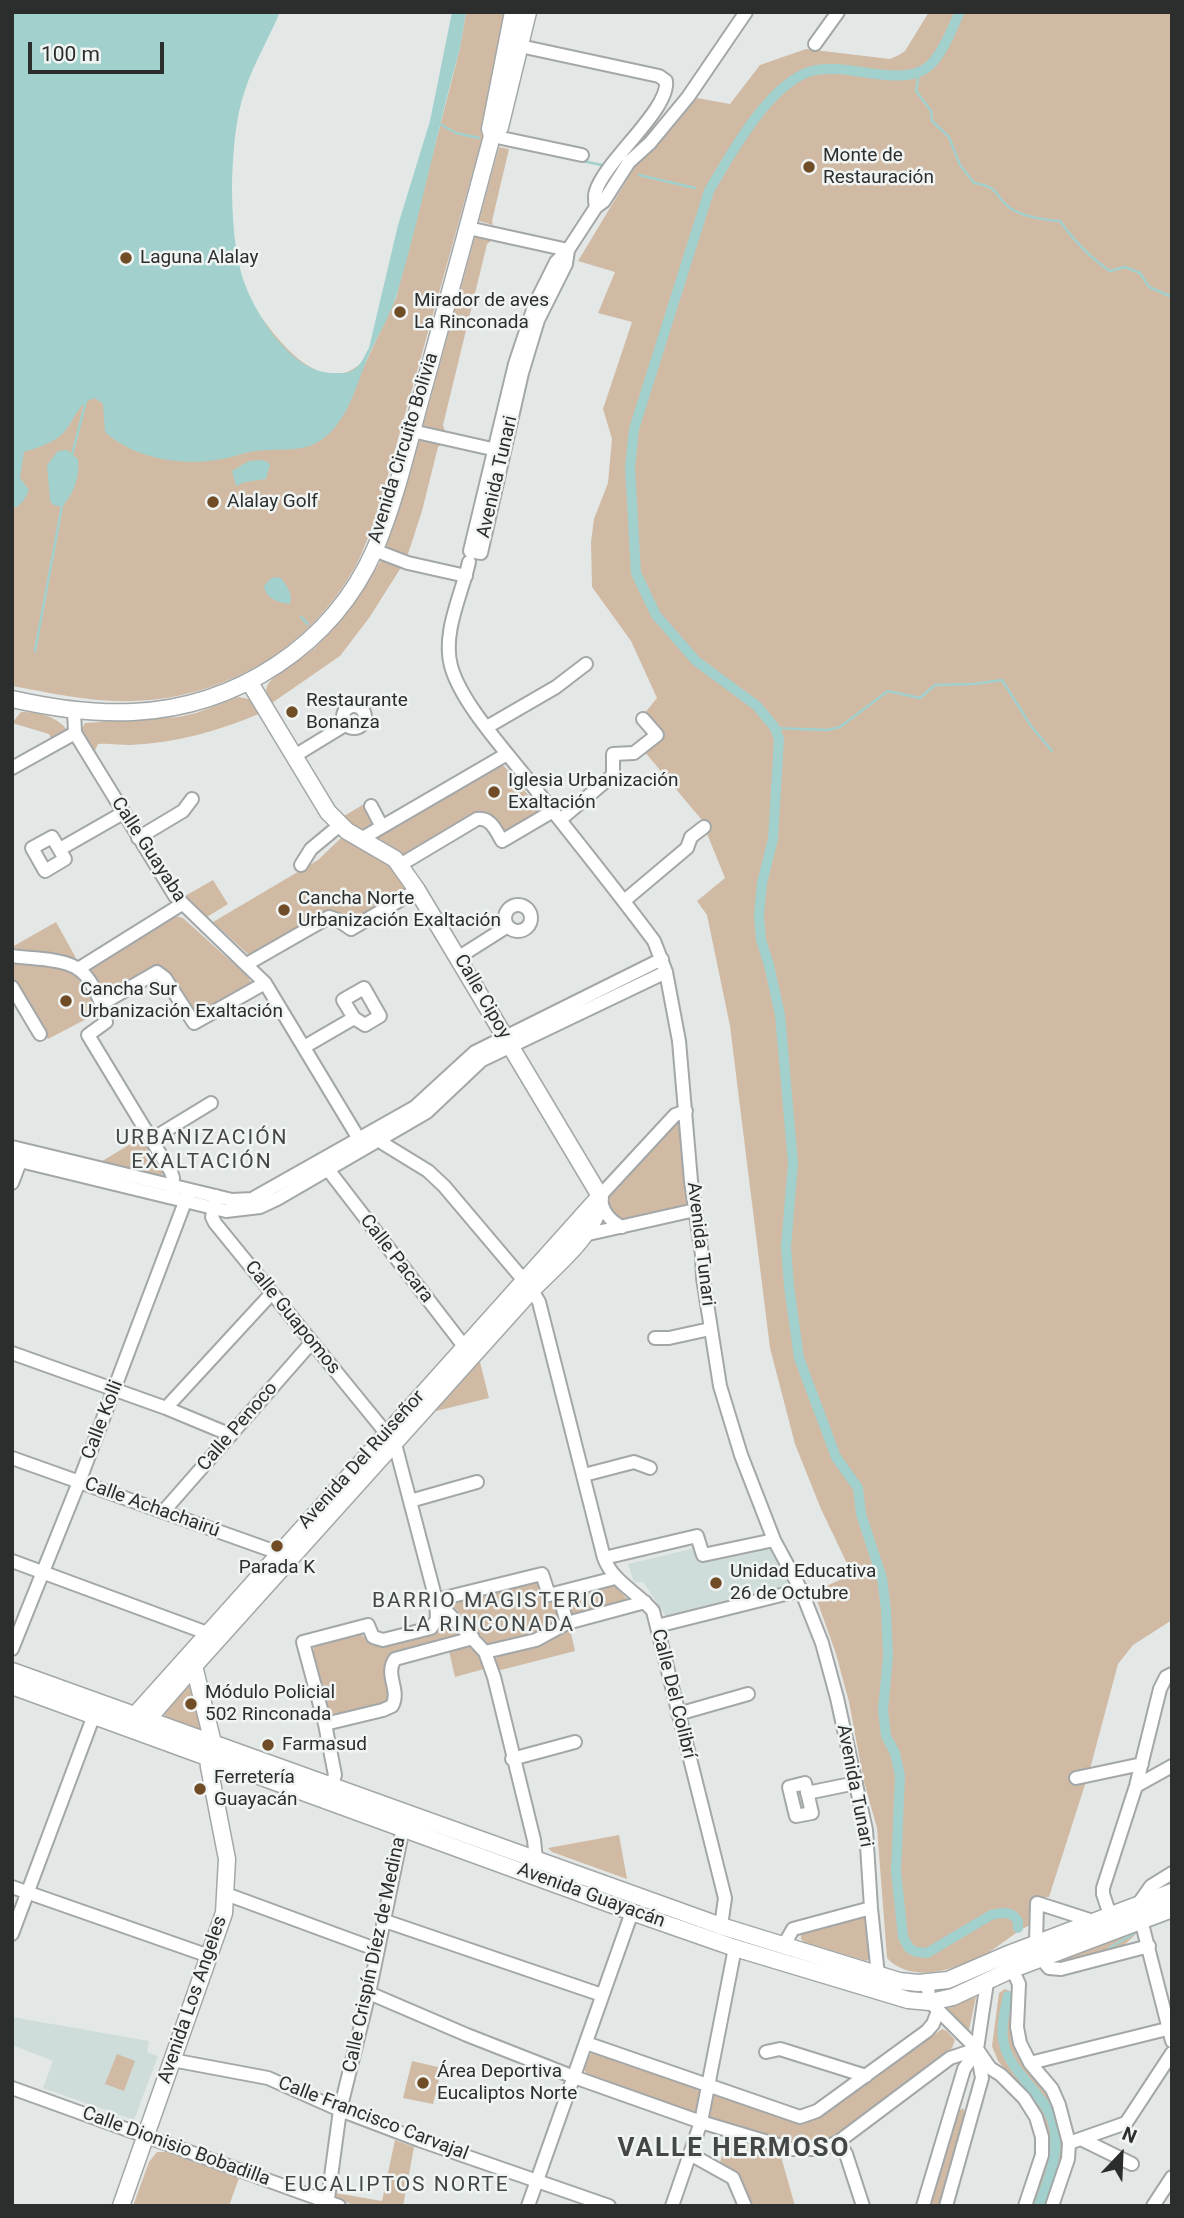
<!DOCTYPE html>
<html>
<head>
<meta charset="utf-8">
<style>
	body { margin:0 }
	#map { position:relative; width:1184px; height:2218px; overflow:hidden; background:#e3e8e7; font-family:Roboto,sans-serif }
	canvas { display:block }
	.frame { position:absolute; inset:0; border:14px solid #2c2e2e; pointer-events:none }
	.north { position:absolute; left:1086px; top:2120px; width:70px; height:70px; -webkit-text-stroke:5px #f0f5f4; paint-order:stroke; rotate:23deg; font-size:19px; font-weight:700; line-height:28px; text-align:center; color:#2c2e2e }
	.north::after { content:''; display:block; margin:auto; width:24px; height:32px; background:#2c2e2e; clip-path:polygon(50% 0,100% 100%,50% 72%,0 100%) }
	.scale { position:absolute; left:28px; top:42px; width:136px; height:32px; box-sizing:border-box; border:4px solid #2c2e2e; border-top:0; padding-left:9px; font-size:21px; line-height:24px; white-space:nowrap; color:#2c2e2e; -webkit-text-stroke:5px #f0f5f4; paint-order:stroke }
</style>
</head>
<body>
<div id="map">
<canvas width="1184" height="2218"></canvas>
<div class="frame"></div>
<div class="north">N</div>
<div class="scale">100 m</div>
</div>
<script>
const g = document.querySelector('canvas').getContext('2d');
g.lineJoin = 'round';
function paint(path, color) {
  g.fillStyle = color;
  g.fill(path, 'evenodd');
}
function stroke(path, color, width, dash) {
  g.strokeStyle = color;
  g.lineWidth = width;
  g.lineCap = dash ? 'butt' : 'round';
  g.setLineDash(dash || []);
  g.stroke(path);
}
function write(font, color, halo, rows, align = 'center') {
  g.font = font + ' Roboto,sans-serif';
  g.lineWidth = 5;
  g.setLineDash([]);
  g.textBaseline = 'middle';
  g.strokeStyle = halo;
  g.fillStyle = color;
  for (const [text, x, y, turn = 0] of rows) {
    g.save();
    g.translate(x, y);
    g.rotate((+turn || 0) * Math.PI / 180);
    g.textAlign = isNaN(turn) ? turn : align;
    if (halo) g.strokeText(text, 0, 0);
    g.fillText(text, 0, 0);
    g.restore();
  }
}
const built = new Path2D(`
	M 695,1548 L 699,1563 L 769,1548 L 789,1583 L 788,1588 L 667,1618 L 643,1582 L 634,1582 L 628,1564 Z
	M 12,2017 L 149,2041 L 147,2052 L 158,2056 L 134,2120 L 43,2088 L 53,2061 L 12,2045 Z`);
const green = new Path2D(`
	M 466,12 L 508,12 L 487,121 L 378,511 C 371,529 365,548 356,565 C 312,647 226,698 134,701 C 93,703 52,693 12,686 L 12,306 L 262,318 C 282,346 323,396 360,364 L 364,366 L 396,298 L 460,48 Z
	M 929,12 L 1172,12 L 1172,1620 L 1133,1645 L 1118,1664 L 1090,1769 L 1049,1897 L 1032,1897 L 1030,1925 C 1013,1933 1000,1946 984,1955 C 956,1969 912,1985 887,1958 L 877,1828 L 864,1782 L 849,1702 L 836,1654 L 814,1592 L 852,1574 L 821,1509 L 795,1444 L 770,1348 L 730,1026 L 707,915 L 697,901 L 725,878 L 701,819 L 644,751 L 662,737 L 644,714 L 657,698 L 631,641 L 592,587 L 591,542 L 594,519 L 608,483 L 612,439 L 603,409 L 632,322 L 598,313 L 615,272 L 578,261 L 634,168 L 697,98 L 730,104 L 760,65 L 806,49 L 890,59 L 899,55 L 905,51 Z
	M 499,147 L 509,149 L 492,221 L 493,225 L 479,221 Z
	M 475,236 L 491,241 L 487,244 L 443,425 L 445,431 L 423,426 Z
	M 419,439 L 442,444 L 438,447 L 422,511 L 407,557 L 383,549 L 399,510 Z
	M 382,559 L 402,566 L 369,618 L 340,656 L 269,705 C 267,698 264,692 268,684 C 274,675 305,657 316,647 C 343,621 362,591 382,559 Z
	M 238,697 L 254,700 L 261,713 C 219,731 176,743 130,745 C 119,745 108,743 98,744 L 93,755 C 88,746 78,733 85,723 L 178,717 L 196,713 Z
	M 21,712 C 40,712 57,716 69,732 L 52,741 L 49,734 L 12,723 Z
	M 500,764 L 504,766 L 543,813 L 503,835 L 491,818 L 400,860 L 374,838 Z
	M 364,804 L 376,823 L 363,833 L 339,819 Z
	M 344,835 L 388,861 L 410,888 L 353,920 L 331,913 L 251,957 L 213,922 L 318,860 Z
	M 213,880 L 228,904 L 207,917 L 185,896 Z
	M 176,916 L 183,918 L 246,975 L 251,982 L 251,986 L 197,1015 L 193,1013 L 169,975 L 161,967 L 111,994 L 101,990 L 88,970 Z
	M 56,922 L 76,958 L 12,948 L 12,947 Z
	M 12,961 L 64,969 L 73,972 L 94,1002 L 94,1015 L 48,1039 L 12,977 Z
	M 678,1118 L 683,1121 L 689,1204 L 687,1207 C 659,1215 612,1239 607,1196 Z
	M 142,1134 L 164,1172 L 159,1178 L 99,1163 L 137,1140 Z
	M 479,1358 L 489,1398 L 428,1413 Z
	M 538,1580 L 555,1599 L 561,1616 C 547,1639 514,1640 490,1646 L 454,1607 L 454,1601 Z
	M 610,1585 L 615,1586 L 629,1601 L 571,1615 L 567,1596 Z
	M 447,1618 L 461,1634 L 459,1636 L 393,1654 C 377,1670 396,1686 389,1703 L 333,1716 L 329,1714 L 312,1653 L 315,1645 L 359,1633 L 371,1642 L 381,1646 L 435,1630 L 442,1619 Z
	M 570,1629 L 575,1651 L 497,1671 L 495,1662 L 498,1654 L 536,1644 Z
	M 466,1646 C 478,1647 480,1659 484,1669 L 455,1677 L 449,1651 Z
	M 190,1678 L 203,1727 L 201,1729 L 166,1718 L 162,1709 Z
	M 619,1835 L 627,1879 L 552,1852 L 548,1848 Z
	M 862,1916 L 868,1919 L 872,1957 L 866,1961 L 804,1942 L 801,1939 L 801,1933 Z
	M 1132,1930 L 1136,1934 L 1120,1949 L 1066,1963 L 1064,1955 Z
	M 1005,1989 L 1010,1991 L 1013,1998 L 1012,2009 L 1054,2110 L 1065,2147 L 1063,2163 L 1048,2206 L 1030,2206 L 1049,2154 L 1047,2133 L 1037,2108 L 998,2061 L 992,2046 L 999,1993 Z
	M 976,1997 L 969,2030 L 969,2031 L 947,2008 Z
	M 942,2029 L 947,2031 L 955,2040 L 952,2048 L 845,2130 L 824,2141 L 794,2144 L 714,2120 L 709,2116 L 714,2096 L 716,2095 L 795,2121 L 804,2122 L 815,2120 Z
	M 594,2051 L 697,2087 L 700,2092 L 698,2109 L 693,2113 L 589,2076 L 584,2070 L 590,2055 Z
	M 117,2054 L 135,2061 L 124,2091 L 105,2084 Z
	M 412,2061 L 442,2068 L 433,2104 L 403,2098 Z
	M 963,2108 L 966,2115 L 940,2206 L 931,2206 L 958,2112 Z
	M 727,2136 L 780,2153 L 795,2206 L 750,2206 L 735,2174 L 720,2163 Z
	M 395,2140 L 414,2147 L 403,2206 L 356,2206 L 336,2198 L 335,2193 L 382,2201 Z
	M 157,2152 L 166,2152 L 239,2178 L 229,2206 L 133,2206 L 149,2162 Z`);
const water = new Path2D(`
	M 12,12 L 280,12 C 269,38 254,63 245,90 C 235,119 233,153 232,184 C 232,214 234,251 243,279 C 255,314 292,374 334,373 C 344,373 351,374 358,366 C 363,361 365,354 369,348 L 398,225 L 430,121 L 452,12 L 466,12 L 460,48 C 437,130 421,213 397,294 C 389,320 373,342 364,367 C 354,393 344,427 318,442 C 299,453 275,448 255,451 C 248,452 241,454 235,456 C 193,468 138,462 105,432 L 103,404 L 95,398 C 75,404 75,423 61,435 C 51,444 36,448 24,452 L 20,478 L 29,490 L 24,500 L 17,507 L 12,507 Z
	M 67,450 L 78,459 C 80,477 74,493 62,507 L 53,505 L 50,500 L 47,465 L 58,451 Z
	M 263,460 L 270,464 L 266,479 L 245,482 L 236,486 L 232,471 L 249,461 Z
	M 274,577 L 281,578 C 287,586 293,594 290,604 C 279,603 266,599 264,586 L 270,579 Z`);
const stream = new Path2D(`
	M 919,73 L 916,91 L 931,111 L 932,121 L 949,137 L 960,165 L 974,183 C 1003,188 992,195 1010,208 C 1024,217 1044,220 1060,221 C 1075,242 1089,257 1110,271 L 1125,267 L 1140,273 L 1149,287 L 1172,297
	M 440,124 L 456,133 L 479,138
	M 582,161 L 602,165
	M 639,175 L 695,188
	M 72,455 L 86,401
	M 301,617 L 308,624
	M 35,651 L 62,506
	M 775,728 L 827,730 L 840,727 L 888,691 L 920,698 L 935,685 L 974,684 L 1002,680 L 1031,726 L 1052,751
	M 1146,1928 L 1172,1918
	M 1109,1948 L 1140,1930`);
const canal = new Path2D(`
	M 960,12 C 952,28 944,51 931,64 C 905,91 847,61 812,71 C 770,82 730,155 709,191 L 634,429 L 630,468 L 636,573 L 656,615 L 696,661 L 757,706 L 775,728 L 779,739 L 773,839 L 762,883 L 759,915 L 761,940 L 769,965 L 780,1015 L 793,1163 L 786,1247 L 789,1286 L 799,1358 L 836,1457 L 858,1488 L 861,1514 L 882,1578 L 886,1610 L 888,1656 L 883,1710 L 886,1736 L 895,1753 L 900,1776 L 896,1871 L 903,1937 L 909,1948 L 916,1952 L 927,1953 L 991,1915 C 1002,1913 1011,1910 1018,1921 L 1018,1928
	M 1008,1996 C 1005,2010 1000,2029 1004,2044 C 1011,2075 1047,2094 1054,2127 C 1060,2154 1048,2180 1039,2206`);
const minor = new Path2D(`
	M 815,44 L 838,12
	M 520,46 L 659,76 L 666,81 C 670,109 605,161 596,191 C 594,196 595,202 596,207
	M 492,136 L 582,155
	M 468,228 L 568,250
	M 568,250 L 566,264 L 538,320 L 522,373 L 481,553 L 470,551 L 515,364 L 535,304 L 556,262 L 568,250 L 596,207 L 604,201 L 629,162 L 650,143 L 688,97 L 746,12
	M 412,431 L 501,451
	M 374,550 L 408,563 L 466,576
	M 469,562 C 462,594 442,632 451,666 C 461,703 505,750 529,781 C 571,834 614,887 654,941 L 666,972 L 679,1041 L 691,1181 L 702,1255 L 703,1278 L 720,1386 L 741,1455 L 774,1540 L 801,1590 L 822,1643 L 837,1698 L 866,1830 L 871,1908 L 878,1975
	M343 717a11 11 0 1 1 22 0a11 11 0 1 1-22 0Z
	M 74,710 L 75,733 L 175,896 L 265,983 L 362,1144
	M 487,727 L 556,687 L 586,664
	M 296,755 L 345,725
	M 12,768 L 75,733
	M 371,806 L 382,827
	M 560,820 L 613,775 L 613,754 L 634,753 L 657,735 L 643,719
	M 52,837 L 65,859 L 45,871 L 32,848 Z
	M 138,838 L 183,811 L 192,799
	M 361,839 L 507,754
	M 60,849 L 123,813
	M 301,865 L 311,849 L 340,825
	M 400,865 L 477,819 C 491,817 496,831 502,841 L 553,811
	M 624,901 L 687,848 L 691,837 L 704,827
	M505 918a13 13 0 1 1 26 0a13 13 0 1 1-26 0Z
	M 12,956 C 31,959 56,958 73,966 C 91,973 103,1005 106,1022 L 88,1035 L 171,1172 L 173,1178 L 172,1193
	M 459,957 L 508,926
	M 247,964 L 329,917 L 338,920 L 351,929 L 417,890
	M 78,969 L 182,904
	M 12,987 L 40,1034
	M 364,988 L 380,1016 L 365,1025 L 354,1018 L 343,1000 Z
	M 103,1003 L 157,972 L 165,978 L 194,1023 L 265,983
	M 304,1047 L 354,1018
	M 373,1131 L 384,1144 L 428,1171 L 444,1186 L 532,1290 L 539,1302 L 604,1558 C 613,1582 637,1592 653,1611 L 725,1898 L 721,1926
	M 152,1139 L 211,1103
	M 12,1147 L 232,1200 L 252,1199 L 415,1107 L 475,1052 L 662,959
	M 12,1159 L 226,1211 L 260,1207 L 277,1199 L 427,1112 L 482,1060 L 666,972
	M 323,1163 L 470,1354
	M 12,1183 L 23,1154
	M 216,1196 L 212,1217 L 215,1223 L 395,1444 L 436,1600 L 485,1652 L 494,1677 L 534,1840 L 536,1859 L 534,1866
	M 622,1227 C 608,1220 602,1210 600,1196 L 675,1115 L 686,1111
	M 584,1235 L 695,1210
	M 655,1338 L 669,1338 L 710,1329
	M 12,1353 L 166,1408 L 231,1435
	M 166,1408 L 272,1293
	M 12,1458 L 279,1553 L 286,1559
	M 584,1475 L 634,1462 L 650,1468
	M 410,1501 L 477,1482
	M 163,1512 L 312,1342
	M 604,1558 L 697,1536 L 703,1555 L 774,1540
	M 12,1561 L 207,1633
	M 559,1594 L 567,1623
	M 436,1600 L 542,1574 L 549,1595 L 615,1578
	M 657,1626 L 801,1590
	M 12,1649 L 79,1482 L 188,1194
	M 485,1652 L 536,1640 L 567,1623 L 645,1602
	M 678,1714 L 748,1694
	M 325,1724 L 383,1710 L 392,1706 C 401,1690 384,1675 395,1659 L 473,1638
	M 512,1759 L 575,1742
	M 1076,1778 L 1142,1764
	M 805,1783 L 812,1813 L 796,1816 L 789,1787 Z
	M 332,1785 L 335,1775 L 325,1724 L 303,1642 L 368,1625 L 373,1637 L 383,1640 L 431,1628 L 437,1619 L 436,1600
	M 1136,1786 L 1172,1766
	M 807,1793 L 856,1783
	M 1172,1873 L 1151,1886 L 1139,1903 L 1141,1920 L 1172,2041
	M 12,1887 L 209,1956
	M 226,1894 L 378,1950
	M 1110,1915 L 1103,1894 L 1103,1888 L 1136,1786 L 1160,1689 L 1166,1677 L 1172,1674
	M 385,1921 L 602,1995
	M 12,1934 L 94,1715
	M 1036,1943 L 1037,1903 L 1093,1921
	M 784,1945 L 793,1929 L 871,1908
	M 1041,1958 L 1049,1968 L 1061,1969 L 1149,1946
	M 1009,1962 L 1019,1984 L 1017,2027 L 1020,2043 L 1030,2063 L 1052,2089 L 1059,2105 L 1069,2143 L 1068,2159 L 1052,2206
	M 927,1983 L 930,2002 L 977,2049 L 990,2068 L 1001,2075 L 1024,2098 L 1036,2117 L 1042,2137 L 1042,2155 L 1025,2206
	M 369,1993 L 467,2035 L 574,2077 L 701,2122 L 791,2149 L 822,2149 L 838,2142 L 950,2058 L 977,2049
	M 586,2043 L 800,2117 L 817,2111 L 927,2031 L 933,2024 L 938,2011
	M 766,2052 L 780,2049 L 866,2076
	M 172,2060 L 268,2078 L 340,2110 L 419,2140 L 609,2206
	M 1030,2063 L 1167,2029
	M 12,2088 L 339,2206
	M 1081,2139 L 1132,2164
	M 838,2142 L 846,2154 L 863,2206
	M 1069,2143 L 1126,2123 L 1172,2053
	M 690,2154 L 733,2178 L 745,2206
	M 327,2206 L 340,2110 L 369,1993 L 403,1828
	M 528,2206 L 632,1912
	M 672,2206 L 701,2122 L 735,1948
	M 923,2206 L 964,2069 L 977,2050
	M 946,2206 L 982,2078 L 977,2049 L 987,1982
	M 1153,2206 L 1172,2177`);
const major = new Path2D(`
	M 500,127 L 528,12
	M 250,683 L 328,812 L 347,831 L 395,859 L 417,890 L 600,1196
	M 12,699 C 52,708 93,714 133,712 C 237,707 333,645 375,549 C 397,497 409,440 424,387 C 447,303 470,220 492,136 L 490,129 L 513,12
	M 12,1671 L 721,1926 L 899,1981 L 918,1983 L 948,1980 L 1006,1955 L 1172,1892
	M 12,1686 L 632,1912 L 735,1948 L 908,2000 L 930,2002 L 953,1997 L 1013,1969 L 1172,1909
	M 132,1722 L 135,1715 L 600,1196
	M 145,1728 L 148,1719 L 194,1666 L 532,1290 C 556,1265 597,1234 600,1198
	M 121,2206 L 224,1913 L 227,1859 L 209,1767 L 208,1757 L 213,1743 L 194,1666`);
const markers = [
	[809,167,7,"#714d27"],
	[126,258,7,"#714d27"],
	[400,312,7,"#714d27"],
	[213,502,7,"#714d27"],
	[292,712,7,"#714d27"],
	[494,792,7,"#714d27"],
	[284,910,7,"#714d27"],
	[66,1001,7,"#714d27"],
	[277,1546,7,"#714d27"],
	[716,1583,7,"#714d27"],
	[191,1704,7,"#714d27"],
	[268,1745,7,"#714d27"],
	[200,1789,7,"#714d27"],
	[423,2083,7,"#714d27"]
];
const poiNames = [
	["Monte de",823,156],
	["Restauración",823,178],
	["Laguna Alalay",140,258],
	["Mirador de aves",414,301],
	["La Rinconada",414,323],
	["Alalay Golf",227,502],
	["Restaurante",306,701],
	["Bonanza",306,723],
	["Iglesia Urbanización",508,781],
	["Exaltación",508,803],
	["Cancha Norte",298,899],
	["Urbanización Exaltación",298,921],
	["Cancha Sur",80,990],
	["Urbanización Exaltación",80,1012],
	["Parada K",277,1568,"center"],
	["Unidad Educativa",730,1572],
	["26 de Octubre",730,1594],
	["Módulo Policial",205,1693],
	["502 Rinconada",205,1715],
	["Farmasud",282,1745],
	["Ferretería",214,1778],
	["Guayacán",214,1800],
	["Área Deportiva",437,2072],
	["Eucaliptos Norte",437,2094]
];
const streetNames = [
	["Avenida Circuito Bolivia",404,448,-73],
	["Avenida Tunari",498,477,-77],
	["Calle Guayaba",148,850,57],
	["Calle Cipoy",482,997,60],
	["Avenida Tunari",700,1244,83],
	["Calle Pacara",396,1259,52],
	["Calle Guapomos",292,1318,51],
	["Calle Kolli",103,1420,-69],
	["Calle Penoco",238,1427,-49],
	["Avenida Del Ruiseñor",362,1460,-48],
	["Calle Achachairú",152,1508,20],
	["Calle Del Colibrí",673,1694,76],
	["Avenida Tunari",854,1786,79],
	["Avenida Guayacán",591,1896,20],
	["Calle Crispín Díez de Medina",375,1955,-78],
	["Avenida Los Angeles",193,2000,-71],
	["Calle Francisco Carvajal",373,2119,21],
	["Calle Dionisio Bobadilla",176,2147,20]
];
const neighbourhoodNames = [
	["URBANIZACIÓN",202,1139],
	["EXALTACIÓN",202,1163],
	["BARRIO MAGISTERIO",489,1602],
	["LA RINCONADA",489,1626],
	["EUCALIPTOS NORTE",397,2186]
];
const districtNames = [
	["VALLE HERMOSO",734,2149]
];
paint(built, '#cedcda');
paint(green, '#d1baa4');
paint(water, '#a1d0cd');
stroke(stream, '#a1d0cd', 2.5);
stroke(canal, '#a1d0cd', 10);
stroke(minor, '#a3a7a7', 16);
stroke(major, '#a3a7a7', 19);
stroke(minor, '#fff', 12);
stroke(major, '#fff', 16);
for (const [x, y, r, color] of markers) {
  const dot = new Path2D();
  dot.arc(x, y, r, 0, 2 * Math.PI);
  g.fillStyle = color;
  g.fill(dot);
  stroke(dot, '#f0f5f4', 2.5);
}
write('19px', '#2c2e2e', '#f0f5f4', poiNames, 'left');
write('19px', '#2c2e2e', '#f0f5f4', streetNames);
g.letterSpacing = '2px';
write('21px', '#434746', '#f0f5f4', neighbourhoodNames);
g.letterSpacing = '0px';
g.letterSpacing = '2px';
write('bold 26px', '#434746', '#f0f5f4', districtNames);
g.letterSpacing = '0px';
</script>
</body>
</html>
